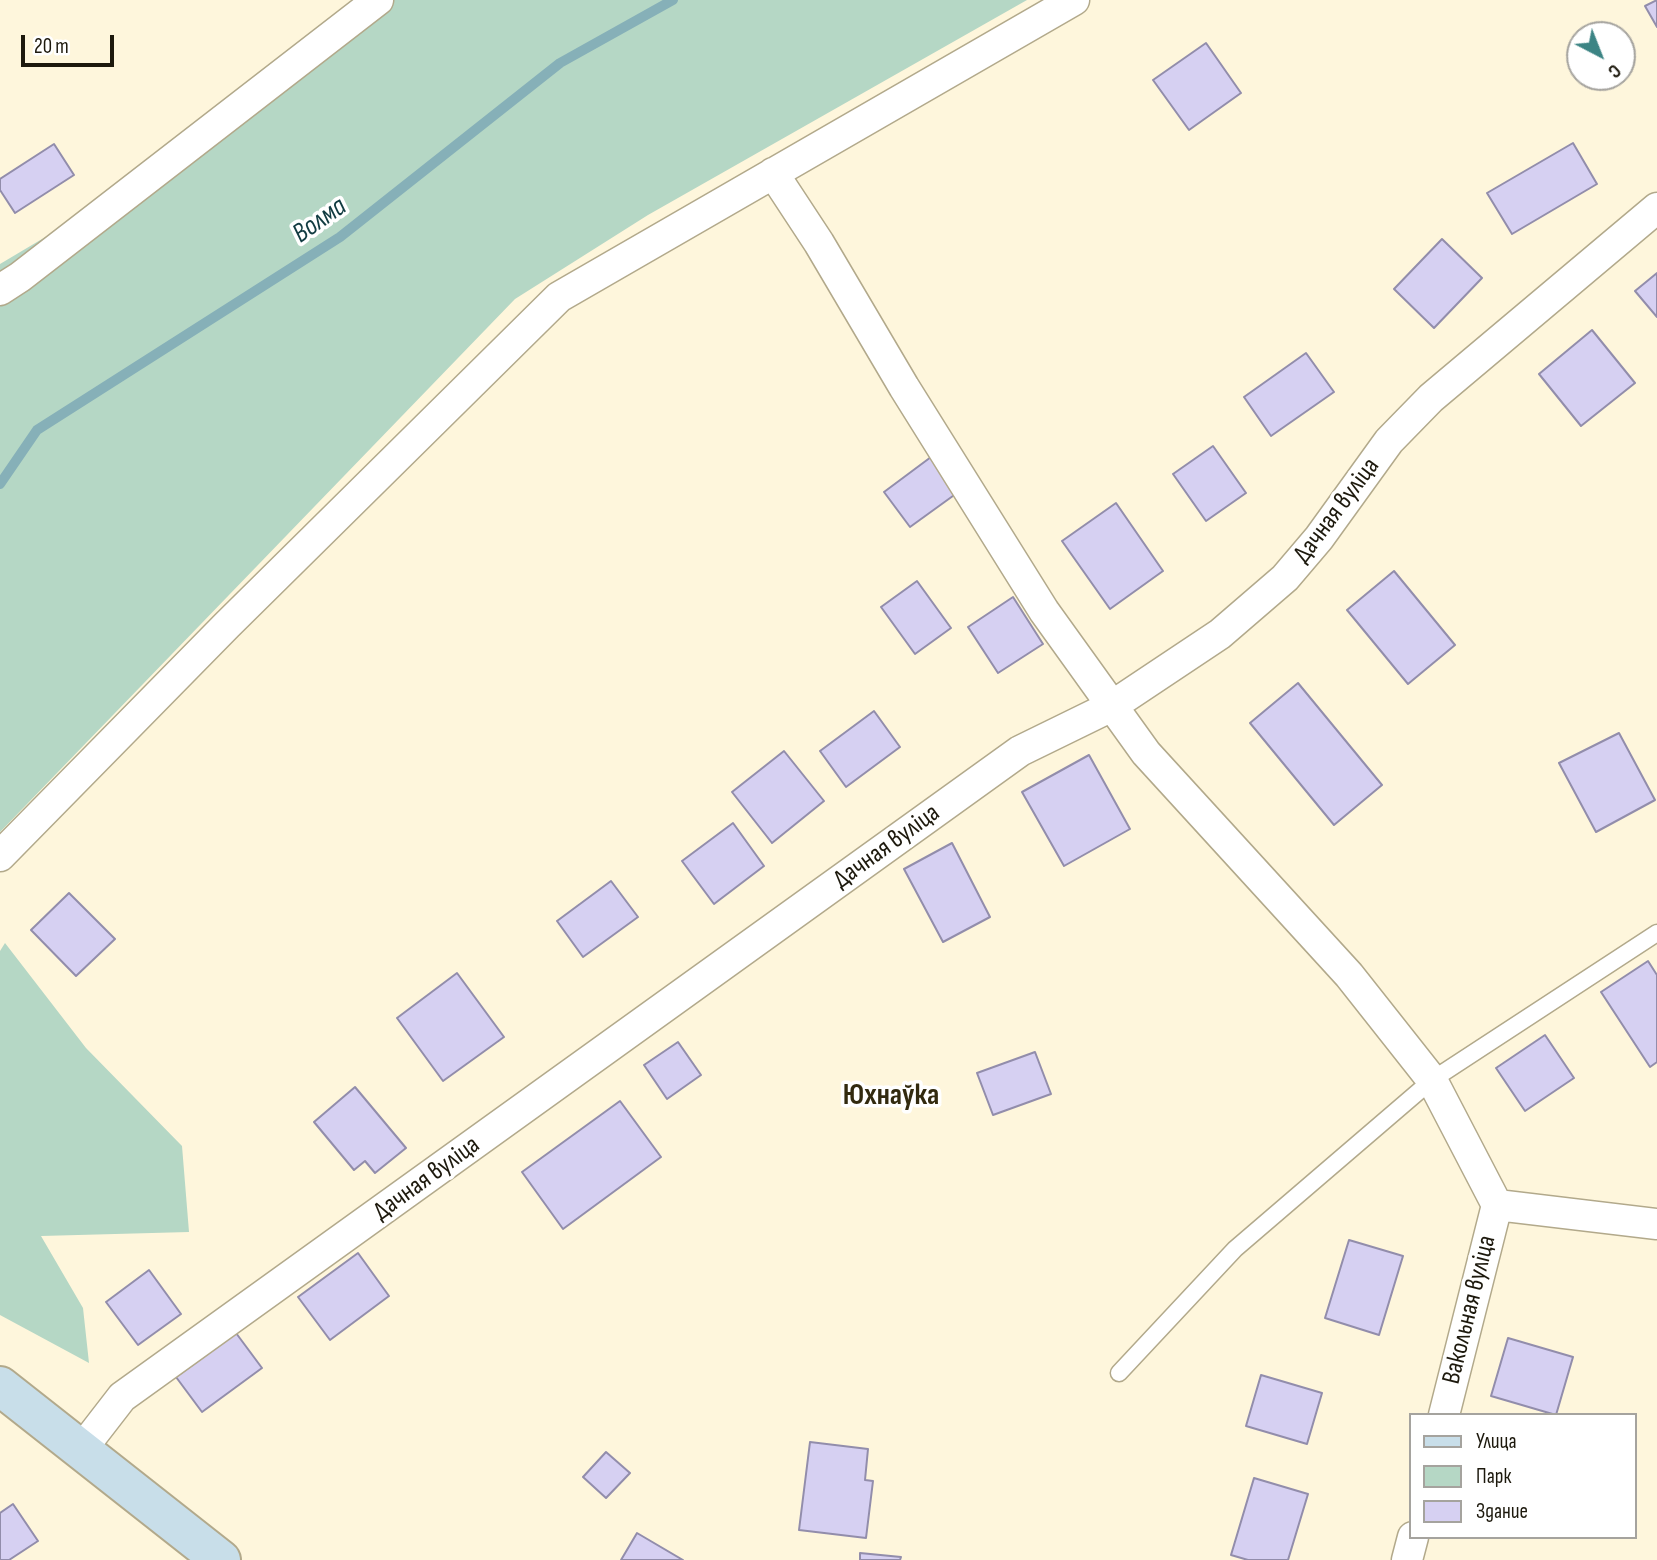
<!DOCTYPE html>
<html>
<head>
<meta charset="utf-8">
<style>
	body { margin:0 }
	#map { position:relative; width:1657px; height:1560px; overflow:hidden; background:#fef6dc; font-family:"Sofia Sans Condensed",sans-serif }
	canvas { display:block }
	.legend { position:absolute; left:1409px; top:1413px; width:228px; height:126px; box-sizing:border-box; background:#fff; border:2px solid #a5a39e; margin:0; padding:9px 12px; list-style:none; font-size:21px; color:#1d190d }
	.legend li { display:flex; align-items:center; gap:14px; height:35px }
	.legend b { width:35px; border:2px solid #a5a39e }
	.north { position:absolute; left:1566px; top:21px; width:70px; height:70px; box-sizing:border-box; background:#fff; border:2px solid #a5a39e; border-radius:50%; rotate:138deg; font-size:19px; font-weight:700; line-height:28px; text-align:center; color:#1d190d }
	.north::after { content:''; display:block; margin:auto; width:24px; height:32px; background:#3c8484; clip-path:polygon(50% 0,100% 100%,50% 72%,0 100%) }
	.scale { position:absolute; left:21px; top:35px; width:93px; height:32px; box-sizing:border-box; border:4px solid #1d190d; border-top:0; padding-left:9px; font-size:21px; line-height:24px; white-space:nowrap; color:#1d190d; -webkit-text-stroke:5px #fff; paint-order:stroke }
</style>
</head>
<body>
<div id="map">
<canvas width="1657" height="1560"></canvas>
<ul class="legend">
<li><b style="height:9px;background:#c8dee9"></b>Улица</li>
<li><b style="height:19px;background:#b5d7c5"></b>Парк</li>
<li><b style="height:19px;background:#d6d0f2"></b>Здание</li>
</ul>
<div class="north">С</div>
<div class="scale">20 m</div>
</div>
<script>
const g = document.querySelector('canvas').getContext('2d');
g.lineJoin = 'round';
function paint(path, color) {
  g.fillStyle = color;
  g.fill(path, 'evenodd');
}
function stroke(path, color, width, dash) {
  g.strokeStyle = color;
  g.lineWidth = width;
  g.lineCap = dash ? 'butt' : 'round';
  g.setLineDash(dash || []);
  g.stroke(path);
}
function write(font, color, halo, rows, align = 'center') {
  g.font = font + ' "Sofia Sans Condensed",sans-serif';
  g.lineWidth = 7;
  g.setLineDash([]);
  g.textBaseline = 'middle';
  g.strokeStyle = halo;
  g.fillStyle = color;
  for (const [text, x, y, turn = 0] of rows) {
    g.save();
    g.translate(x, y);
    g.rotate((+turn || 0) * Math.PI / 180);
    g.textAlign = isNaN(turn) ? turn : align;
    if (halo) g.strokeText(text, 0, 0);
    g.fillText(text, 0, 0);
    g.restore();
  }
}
const green = new Path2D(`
	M 394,0 L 1027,0 L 648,215 L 515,299 L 0,832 L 0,264 L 153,173 Z
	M 5,943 L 86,1048 L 182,1146 L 189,1232 L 41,1236 L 83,1308 L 89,1363 L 0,1315 L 0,951 Z`);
const stream = new Path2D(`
	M 0,484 L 37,430 L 340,237 L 560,63 L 673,0`);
const building = new Path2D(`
	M 1657,0 L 1657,27 L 1645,6 Z
	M 1206,43 L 1241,93 L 1189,130 L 1153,80 Z
	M 1573,143 L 1597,184 L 1512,234 L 1487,193 Z
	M 54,144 L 74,175 L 15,213 L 0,190 L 0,179 Z
	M 1442,239 L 1482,278 L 1434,328 L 1394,289 Z
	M 1657,273 L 1657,317 L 1635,291 Z
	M 1592,330 L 1635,383 L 1581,426 L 1539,374 Z
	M 1306,353 L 1334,392 L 1271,436 L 1244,397 Z
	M 1213,446 L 1246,493 L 1206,521 L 1173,474 Z
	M 931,457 L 957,493 L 910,527 L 884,492 Z
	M 1116,503 L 1163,571 L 1110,609 L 1062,541 Z
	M 1394,571 L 1455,645 L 1408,684 L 1347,610 Z
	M 917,581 L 951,628 L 915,654 L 881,607 Z
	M 1013,597 L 1043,644 L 998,673 L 968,627 Z
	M 1298,683 L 1382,785 L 1334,825 L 1250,723 Z
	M 874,711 L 900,747 L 846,787 L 820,751 Z
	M 1619,733 L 1655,800 L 1596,832 L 1559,763 Z
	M 784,751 L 824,801 L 772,843 L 732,792 Z
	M 1089,755 L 1130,829 L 1064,866 L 1022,792 Z
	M 733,823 L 764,866 L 714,904 L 682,861 Z
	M 952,843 L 990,917 L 943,942 L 904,869 Z
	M 611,881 L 638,917 L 583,957 L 557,921 Z
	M 69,893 L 115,939 L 76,976 L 31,930 Z
	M 1648,961 L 1657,975 L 1657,1062 L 1650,1067 L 1601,992 Z
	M 457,973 L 504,1037 L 443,1081 L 397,1018 Z
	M 1545,1035 L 1574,1078 L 1525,1111 L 1496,1068 Z
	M 678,1042 L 701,1075 L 667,1099 L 644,1065 Z
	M 1035,1052 L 1051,1094 L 993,1115 L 977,1073 Z
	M 355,1087 L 406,1148 L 375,1173 L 365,1161 L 354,1170 L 314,1122 Z
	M 620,1101 L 661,1157 L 563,1229 L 522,1172 Z
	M 1349,1240 L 1403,1256 L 1379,1335 L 1325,1318 Z
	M 358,1253 L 389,1296 L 330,1340 L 298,1297 Z
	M 149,1270 L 181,1314 L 138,1345 L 106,1302 Z
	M 236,1333 L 262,1368 L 202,1412 L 176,1377 Z
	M 1508,1338 L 1573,1357 L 1556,1415 L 1491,1396 Z
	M 1261,1375 L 1322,1393 L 1307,1444 L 1246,1426 Z
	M 810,1442 L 868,1449 L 865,1480 L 873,1481 L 866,1538 L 799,1530 Z
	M 606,1452 L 630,1473 L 606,1498 L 583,1477 Z
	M 1254,1478 L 1308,1494 L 1288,1560 L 1248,1560 L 1231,1555 Z
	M 13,1504 L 38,1541 L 9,1560 L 0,1560 L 0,1513 Z
	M 637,1533 L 683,1560 L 621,1560 Z
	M 860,1553 L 901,1557 L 900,1560 L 860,1560 Z`);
const lane = new Path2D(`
	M 1119,1373 L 1235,1249 L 1432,1080 L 1657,933`);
const street = new Path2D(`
	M 773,173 L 819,243 L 904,387 L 1044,611 L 1146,753 L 1349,975 L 1432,1080 L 1497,1205
	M 0,290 L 20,277 L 378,0
	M 0,856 L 227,625 L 559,297 L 1074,0
	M 1497,1205 L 1657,1224
	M 1444,1415 L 1497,1205
	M 81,1450 L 122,1397 L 1020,751 L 1112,706 L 1220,634 L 1285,578 L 1319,538 L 1389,441 L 1431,398 L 1657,208
	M 1407,1560 L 1413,1537`);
const secondary = new Path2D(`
	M 0,1386 L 221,1560`);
const streetNames = [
	["Дачная вуліца",1337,511,-53],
	["Дачная вуліца",887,847,-36],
	["Дачная вуліца",427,1179,-36],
	["Вакольная вуліца",1470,1310,-76]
];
const waterNames = [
	["Волма",320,221,-35]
];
const quarterNames = [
	["Юхнаўка",891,1096]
];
paint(green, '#b5d7c5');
stroke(stream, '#86b0b8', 10);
paint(building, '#d6d0f2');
stroke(building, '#928dab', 2);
stroke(lane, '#b2a98b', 19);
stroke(street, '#b2a98b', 33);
stroke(secondary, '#b2a98b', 42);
stroke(lane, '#fff', 16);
stroke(street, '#fff', 30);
stroke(secondary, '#c8dee9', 38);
write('26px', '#1d190d', '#fff', streetNames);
write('italic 28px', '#113b41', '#fff', waterNames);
write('bold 30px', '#322a0f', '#fff', quarterNames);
</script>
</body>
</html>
